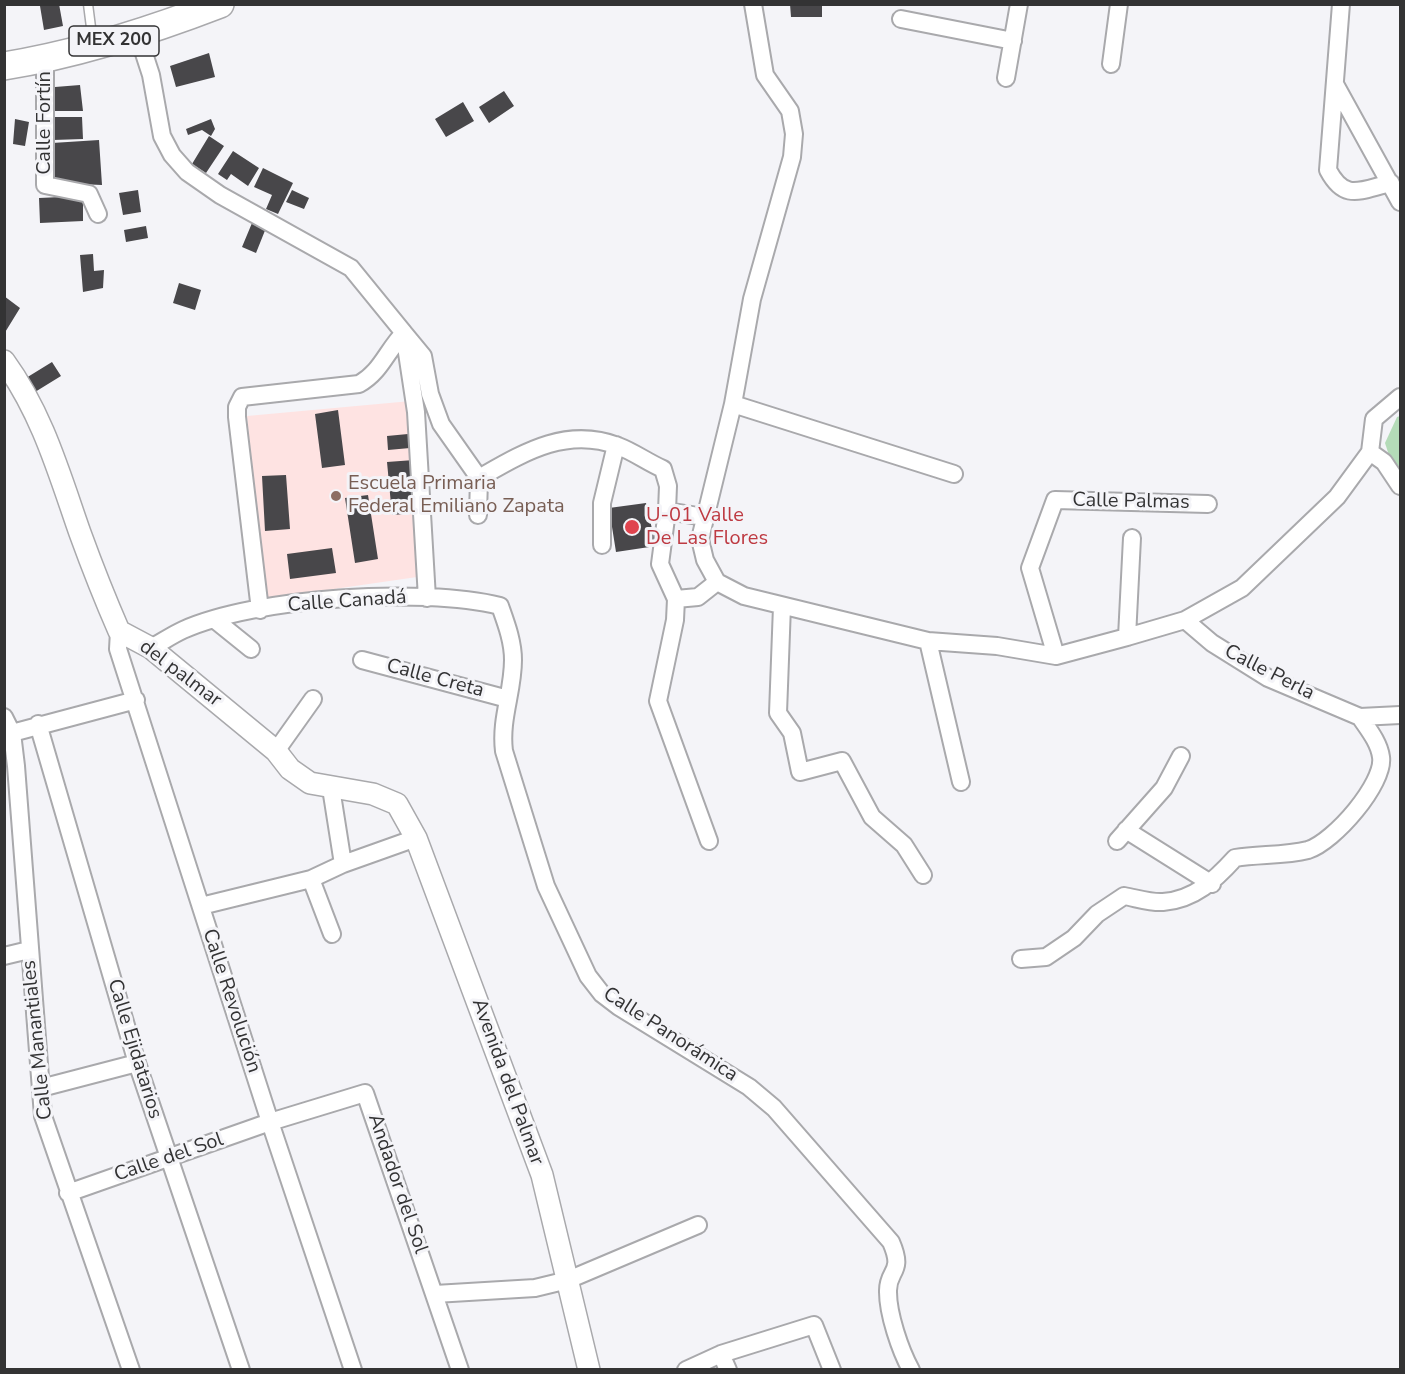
<!DOCTYPE html>
<html>
<head>
<meta charset="utf-8">
<style>
	body { margin:0 }
	#map { position:relative; width:1405px; height:1374px; overflow:hidden; background:#f4f4f8; font-family:"Nunito Sans",sans-serif }
	canvas { display:block }
	.frame { position:absolute; inset:0; border:6px solid #333334; pointer-events:none }
</style>
</head>
<body>
<div id="map">
<canvas width="1405" height="1374"></canvas>
<div class="frame"></div>
</div>
<script>
const g = document.querySelector('canvas').getContext('2d');
g.lineJoin = 'round';
function paint(path, color) {
  g.fillStyle = color;
  g.fill(path, 'evenodd');
}
function stroke(path, color, width, dash) {
  g.strokeStyle = color;
  g.lineWidth = width;
  g.lineCap = dash ? 'butt' : 'round';
  g.setLineDash(dash || []);
  g.stroke(path);
}
function write(font, color, halo, rows, align = 'center') {
  g.font = font + ' "Nunito Sans",sans-serif';
  g.lineWidth = 6;
  g.setLineDash([]);
  g.textBaseline = 'middle';
  g.strokeStyle = halo;
  g.fillStyle = color;
  for (const [text, x, y, turn = 0] of rows) {
    g.save();
    g.translate(x, y);
    g.rotate((+turn || 0) * Math.PI / 180);
    g.textAlign = isNaN(turn) ? turn : align;
    if (halo) g.strokeText(text, 0, 0);
    g.fillText(text, 0, 0);
    g.restore();
  }
}
const education = new Path2D(`
	M 411,401 L 424,576 L 265,599 L 247,416 Z`);
const green = new Path2D(`
	M 1400,416 L 1400,479 L 1394,471 L 1385,443 L 1397,417 Z`);
const building = new Path2D(`
	M 47,4 L 59,4 L 63,26 L 44,30 L 40,6 Z
	M 790,4 L 822,4 L 822,17 L 791,17 Z
	M 209,53 L 215,77 L 176,87 L 170,66 Z
	M 80,85 L 83,111 L 55,111 L 55,87 Z
	M 504,91 L 514,106 L 489,123 L 479,107 Z
	M 463,102 L 474,121 L 446,137 L 435,119 Z
	M 53,117 L 82,117 L 83,139 L 53,140 Z
	M 15,119 L 29,122 L 25,146 L 13,144 Z
	M 211,119 L 215,129 L 211,136 L 202,130 L 188,135 L 186,129 Z
	M 209,136 L 224,146 L 206,173 L 192,164 Z
	M 99,140 L 102,185 L 55,183 L 52,143 Z
	M 233,151 L 259,168 L 248,186 L 231,174 L 227,180 L 218,174 Z
	M 263,168 L 293,183 L 278,214 L 266,209 L 272,195 L 254,187 Z
	M 138,190 L 141,212 L 123,215 L 119,193 Z
	M 292,190 L 309,198 L 304,209 L 286,202 Z
	M 83,196 L 83,221 L 40,223 L 39,198 Z
	M 252,223 L 266,228 L 256,253 L 242,247 Z
	M 146,226 L 148,238 L 126,242 L 124,230 Z
	M 93,254 L 94,271 L 104,270 L 103,288 L 83,292 L 80,255 Z
	M 179,283 L 201,290 L 195,310 L 173,303 Z
	M 4,296 L 20,308 L 4,334 Z
	M 52,362 L 61,376 L 35,392 L 26,378 Z
	M 338,410 L 345,465 L 322,468 L 315,414 Z
	M 408,434 L 410,448 L 388,450 L 387,436 Z
	M 414,460 L 418,513 L 392,515 L 387,462 Z
	M 286,475 L 290,529 L 265,531 L 262,476 Z
	M 368,495 L 378,559 L 355,563 L 345,498 Z
	M 646,503 L 656,546 L 616,552 L 609,508 Z
	M 332,548 L 336,573 L 290,579 L 287,554 Z`);
const service = new Path2D(`
	M 88,4 L 93,43`);
const minor = new Path2D(`
	M 1341,4 L 1328,170 C 1345,202 1360,190 1391,183
	M 901,19 L 1013,41
	M 138,35 L 151,75 L 162,136 L 172,155 L 187,172 L 220,195 L 351,268 L 404,333 L 416,412 L 427,598
	M 45,60 L 45,185 L 89,194 L 98,214
	M 1111,64 L 1119,4
	M 1006,78 L 1019,4
	M 1335,84 L 1400,202
	M 733,404 L 954,474
	M 1370,452 L 1384,462 L 1400,486
	M 479,478 C 523,453 566,426 618,446 C 634,452 647,462 663,469 L 668,486 L 667,511 L 660,564 L 676,599 L 698,597 L 717,582
	M 667,511 L 704,517
	M 602,545 L 602,503 L 616,445
	M 717,582 L 744,596 L 928,641 L 997,646 L 1056,656 L 1127,637 L 1185,620 L 1242,588 L 1337,497 L 1370,452 L 1374,419 L 1400,397
	M 717,582 L 705,560 L 700,539 L 733,404 L 752,299 L 792,157 L 794,134 L 790,111 L 765,75 L 753,4
	M 676,599 L 675,620 L 658,701 L 709,841
	M 782,606 L 778,713 L 792,733 L 800,772 L 842,761 L 872,817 L 904,845 L 923,875
	M 260,610 L 237,417 L 237,407 L 242,397 L 359,384 C 381,372 387,350 404,333 L 423,356 L 430,394 L 441,424 L 479,478 L 478,515
	M 215,620 L 251,649
	M 1185,620 L 1212,643 L 1268,678 L 1360,717 L 1400,715
	M 119,631 L 118,649 L 270,1122 L 353,1370
	M 1127,637 L 1132,538
	M 928,641 L 961,782
	M 151,648 C 162,642 172,635 183,630 C 257,597 421,587 500,606 C 506,623 513,641 513,660 C 513,692 500,719 504,751 L 546,886 L 588,976 L 602,994 L 619,1007 L 749,1087 L 774,1108 L 891,1242 C 905,1274 887,1269 888,1292 C 888,1314 900,1350 911,1370
	M 1056,656 L 1030,568 L 1055,500 L 1208,504
	M 362,660 L 508,699
	M 4,717 L 12,733 L 16,766 L 43,1116 L 131,1370
	M 38,724 L 137,1063 L 241,1370
	M 12,733 L 136,700
	M 276,751 L 313,699
	M 331,788 L 343,864
	M 1126,830 L 1212,884
	M 1117,841 L 1164,788 L 1181,756
	M 311,879 L 332,934
	M 201,906 L 311,879 L 343,864 L 416,838
	M 4,956 L 29,950
	M 1021,959 L 1046,957 L 1074,938 L 1097,914 L 1124,896 C 1136,898 1151,903 1163,902 C 1194,900 1215,880 1235,858 C 1259,854 1284,856 1308,850 C 1334,842 1385,783 1381,757 C 1379,742 1368,729 1360,717
	M 41,1088 L 137,1063
	M 68,1193 L 270,1122 L 365,1093 L 460,1370
	M 435,1294 L 535,1288 L 568,1280 L 698,1225
	M 721,1354 L 728,1370
	M 686,1370 L 721,1354 L 814,1325 L 832,1370`);
const tertiary = new Path2D(`
	M 4,361 C 42,413 59,473 80,533 C 92,566 105,599 119,631 L 151,648 L 276,751 L 290,769 L 310,783 L 373,794 L 397,804 L 416,838 L 542,1175 L 589,1370`);
const primary = new Path2D(`
	M 4,66 C 79,54 150,31 220,4`);
const markers = [
	[336,496,6,"#8d6e63"],
	[632,527,8,"#e0444e"]
];
const shields = [
	[114,41,90]
];
const shieldNames = [
	["MEX 200",114,41]
];
const streetNames = [
	["Calle Fortín",45,123,-90],
	["Calle Palmas",1131,502,1],
	["Calle Canadá",347,602,-4],
	["Calle Perla",1269,673,27],
	["del palmar",180,674,37],
	["Calle Creta",435,679,15],
	["Calle Revolución",231,1001,72],
	["Calle Panorámica",670,1035,33],
	["Calle Manantiales",38,1040,-96],
	["Calle Ejidatarios",134,1049,73],
	["Avenida del Palmar",507,1082,70],
	["Calle del Sol",169,1158,-19],
	["Andador del Sol",397,1184,71]
];
const educationNames = [
	["Escuela Primaria",348,484],
	["Federal Emiliano Zapata",348,507]
];
const healthNames = [
	["U-01 Valle",646,516],
	["De Las Flores",646,539]
];
paint(education, '#fee3e2');
paint(green, '#b4dbb8');
paint(building, '#48474a');
stroke(service, '#a9a9ac', 11);
stroke(minor, '#a9a9ac', 20);
stroke(tertiary, '#a9a9ac', 24);
stroke(primary, '#a9a9ac', 30);
stroke(service, '#fff', 8);
stroke(minor, '#fff', 16);
stroke(tertiary, '#fff', 21);
stroke(primary, '#fff', 27);
for (const [x, y, r, color] of markers) {
  const dot = new Path2D();
  dot.arc(x, y, r, 0, 2 * Math.PI);
  g.fillStyle = color;
  g.fill(dot);
  stroke(dot, '#f4f4f8', 2);
}
for (const [x, y, w] of shields) {
  const box = new Path2D();
  box.roundRect(x - w / 2, y - 15, w, 30, 4.5);
  g.fillStyle = '#f4f4f8';
  g.fill(box);
  stroke(box, '#333334', 1.5);
}
write('bold 18px', '#333334', null, shieldNames);
write('20px', '#333334', '#f4f4f8', streetNames);
write('20px', '#785e54', '#f4f4f8', educationNames, 'left');
write('20px', '#be3a42', '#f4f4f8', healthNames, 'left');
</script>
</body>
</html>
